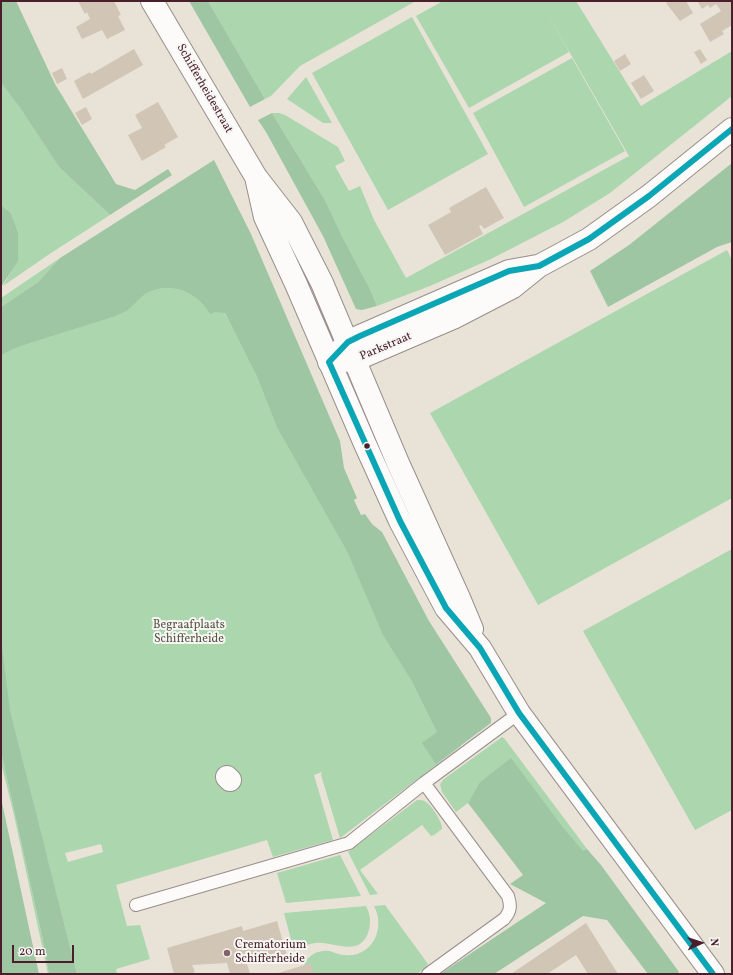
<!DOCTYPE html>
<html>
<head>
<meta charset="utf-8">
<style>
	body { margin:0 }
	#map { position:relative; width:733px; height:975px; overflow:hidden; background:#e9e3d7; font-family:Vollkorn,serif }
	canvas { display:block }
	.frame { position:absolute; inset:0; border:2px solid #4a1f2b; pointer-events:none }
	.north { position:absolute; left:681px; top:923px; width:40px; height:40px; -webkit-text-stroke:3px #f6f6f2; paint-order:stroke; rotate:87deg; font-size:11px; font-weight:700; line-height:16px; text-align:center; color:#4a1f2b }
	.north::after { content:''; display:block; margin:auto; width:14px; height:18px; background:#4a1f2b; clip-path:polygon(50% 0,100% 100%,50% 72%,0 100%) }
	.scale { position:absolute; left:12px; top:945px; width:62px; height:18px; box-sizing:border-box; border:2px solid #4a1f2b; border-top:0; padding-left:5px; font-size:12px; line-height:14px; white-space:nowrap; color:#4a1f2b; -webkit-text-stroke:3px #f6f6f2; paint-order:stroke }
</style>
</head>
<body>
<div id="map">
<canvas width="733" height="975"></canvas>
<div class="frame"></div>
<div class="north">N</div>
<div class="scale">20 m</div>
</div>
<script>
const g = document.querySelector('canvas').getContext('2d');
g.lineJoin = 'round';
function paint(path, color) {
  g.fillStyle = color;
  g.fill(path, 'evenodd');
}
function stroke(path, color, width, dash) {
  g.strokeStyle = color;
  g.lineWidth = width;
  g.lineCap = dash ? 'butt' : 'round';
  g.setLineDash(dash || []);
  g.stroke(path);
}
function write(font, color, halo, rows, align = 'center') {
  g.font = font + ' Vollkorn,serif';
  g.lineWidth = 4;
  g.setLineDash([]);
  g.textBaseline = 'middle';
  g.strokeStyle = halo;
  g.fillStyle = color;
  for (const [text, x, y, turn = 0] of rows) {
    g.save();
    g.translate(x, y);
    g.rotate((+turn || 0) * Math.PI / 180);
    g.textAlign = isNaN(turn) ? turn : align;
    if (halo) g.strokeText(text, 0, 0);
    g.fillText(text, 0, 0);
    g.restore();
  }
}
const green = new Path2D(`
	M 208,1 L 416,1 L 300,66 L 271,96 L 265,99 Z
	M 443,1 L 576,1 L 641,106 L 732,51 L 732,96 L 610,193 L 563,222 L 491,259 L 430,286 L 377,306 L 370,289 L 343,238 L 325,200 L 272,113 L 279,113 L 285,115 L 338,147 L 345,161 L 335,166 L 349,191 L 360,186 L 374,220 L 406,278 L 629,156 L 543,6 L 569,52 L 469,108 L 416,16 Z
	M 412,17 L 488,154 L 388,210 L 312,73 Z
	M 572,58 L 625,151 L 524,207 L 473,113 Z
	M 306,77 L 332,123 L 323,123 L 287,99 Z
	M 1,83 L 20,108 L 59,167 L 110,215 L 51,253 L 3,286 L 17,261 L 18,232 L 11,213 L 1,205 Z
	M 176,224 L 461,746 L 340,838 L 321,775 L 322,772 L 314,775 L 333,840 L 273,857 L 267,840 L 116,885 L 127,926 L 140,925 L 150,959 L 116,969 L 117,974 L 77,974 L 47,857 L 12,794 L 2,755 L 42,936 L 49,974 L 48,974 L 14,815 L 1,763 L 1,321 ZM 101,844 L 103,852 L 68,862 L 65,853 Z
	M 727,250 L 732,260 L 732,498 L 538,605 L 430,413 Z
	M 60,258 L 38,282 L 1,307 L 1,298 Z
	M 732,549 L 732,810 L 695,830 L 583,631 Z
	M 502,737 L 504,738 L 587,849 L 583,852 L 563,827 L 511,759 L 479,783 L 468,803 L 456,812 L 442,792 L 440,784 L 444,779 Z
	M 417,800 C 420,800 423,800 426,802 C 432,806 443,823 442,829 L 434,835 L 431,836 L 422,825 L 360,870 L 378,894 L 370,895 L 348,852 Z
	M 340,855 L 361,896 L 286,903 L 277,873 Z
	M 385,905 L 428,964 L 427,966 L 417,974 L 314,974 L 304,965 C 308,955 318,950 329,951 C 334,952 339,955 344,955 C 358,957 371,949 376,936 C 380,925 379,916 374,906 Z
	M 366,906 C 370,914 371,921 369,930 C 361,959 334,941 315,943 C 308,944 301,947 294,951 L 284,913 Z`);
const forest = new Path2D(`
	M 1,1 L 16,1 L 55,84 L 116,184 L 135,190 L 168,169 L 172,175 L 110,215 L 59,167 L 20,108 L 1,83 Z
	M 189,1 L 208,1 L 265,99 L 250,107 Z
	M 272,113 L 325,200 L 343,238 L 370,289 L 377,306 L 362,310 L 356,309 L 323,236 L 266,132 L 258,120 Z
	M 214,160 L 251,234 L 340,441 L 344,468 L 357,498 L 354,500 L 361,515 L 365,514 L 372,524 L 382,532 L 429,621 L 491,718 L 491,723 L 436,764 L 422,743 L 437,732 L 412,681 L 383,635 L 347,551 L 277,427 L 257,376 L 225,313 L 215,312 L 210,314 C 197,291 169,280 145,294 C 138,299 129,311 122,313 C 111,318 99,321 87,325 C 63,332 39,340 15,348 L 1,355 L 1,307 L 38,282 L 60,258 Z
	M 732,163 L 732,242 L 717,247 L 608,307 L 590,271 L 629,245 Z
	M 1,205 L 11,213 L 18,232 L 18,261 L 1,287 Z
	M 1,639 L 10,711 L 77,974 L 49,974 L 42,936 L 1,751 Z
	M 511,758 L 563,827 L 583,851 L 587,849 L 601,865 L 679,972 L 677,974 L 648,974 L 607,920 L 583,916 L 494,974 L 440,974 L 546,903 L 510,884 L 523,875 L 468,803 L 479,783 Z
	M 1,798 L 39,974 L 1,974 Z`);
const building = new Path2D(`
	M 78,1 L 114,1 L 121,15 L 118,16 L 125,30 L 107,39 L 102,30 L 82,39 L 76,27 L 90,19 L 87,12 L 85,14 Z
	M 669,1 L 686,1 L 693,13 L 680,21 L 666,3 Z
	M 700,1 L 732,1 L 732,25 L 722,31 L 724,34 L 710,42 L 700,24 L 721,11 L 716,4 L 710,8 L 708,5 L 702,9 L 698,2 Z
	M 134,49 L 143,65 L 83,99 L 74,81 L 90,72 L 91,74 Z
	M 700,49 L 707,60 L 701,64 L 694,52 Z
	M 625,54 L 631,64 L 620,71 L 614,61 Z
	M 62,68 L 67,79 L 57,84 L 52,73 Z
	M 644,75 L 654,91 L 641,99 L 631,83 Z
	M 158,102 L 178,137 L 164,145 L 166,147 L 142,161 L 128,135 L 142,128 L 135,115 Z
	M 86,107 L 92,119 L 82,125 L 75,113 Z
	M 486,187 L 504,218 L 484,229 L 481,225 L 479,226 L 483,234 L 445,255 L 428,225 L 451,212 L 449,208 Z
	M 277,921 L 288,959 L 271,964 L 270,959 L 246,961 L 250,974 L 230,974 L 227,963 L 192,965 L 195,972 L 189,974 L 174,974 L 167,948 L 242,926 L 243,931 Z
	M 586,923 L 618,974 L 588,974 L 576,955 L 547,974 L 511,974 Z
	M 311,963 L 314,974 L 275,974 Z`);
const lane = new Path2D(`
	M 424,783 L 508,896 C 511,906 511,911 504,919 L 428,974
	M 136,905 L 349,843 L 424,783 L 519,713`);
const street = new Path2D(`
	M 334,357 L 348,342 L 360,336 L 509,271 L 537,266
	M 329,362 L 355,360 L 453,318 L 513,287 L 539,266 L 589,239 L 649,196 L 732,129
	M 227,777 L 230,780`);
const secondary = new Path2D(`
	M 152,1 L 256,177 L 291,222 L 322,283 L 398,463 L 459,598 L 472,629
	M 256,177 L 265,217 L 296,284 L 365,444 L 400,521 L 446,608 L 480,648 L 519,713 L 713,974`);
const bus1 = new Path2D(`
	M 713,974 L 519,713 L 480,648 L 446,608 L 400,521 L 329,362 L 348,342 L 360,336 L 509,271 L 539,266 L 589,239 L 649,196 L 732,129`);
const markers = [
	[367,446,3.5,"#4a1f2b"],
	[227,953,4,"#826467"]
];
const streetNames = [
	["Schifferheidestraat",204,89,60],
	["Parkstraat",386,347,-23]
];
const parkNames = [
	["Begraafplaats",189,626],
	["Schifferheide",189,640]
];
const poiNames = [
	["Crematorium",235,946],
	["Schifferheide",235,960]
];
paint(green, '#abd6ae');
paint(forest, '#9fc6a3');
paint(building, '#d1c5b5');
stroke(lane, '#998e8b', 14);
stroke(street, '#998e8b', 24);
stroke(secondary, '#998e8b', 24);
stroke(lane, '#fcfbf9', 12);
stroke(street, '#fcfbf9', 22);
stroke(secondary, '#fcfbf9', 22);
stroke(bus1, '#0ba6b5', 6);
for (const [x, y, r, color] of markers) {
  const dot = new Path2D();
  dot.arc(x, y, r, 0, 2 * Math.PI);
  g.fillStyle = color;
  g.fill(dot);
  stroke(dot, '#f6f6f2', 1.5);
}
write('12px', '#4a1f2b', '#f6f6f2', streetNames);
write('12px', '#585348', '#f6f6f2', parkNames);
write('12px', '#4a1f2b', '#f6f6f2', poiNames, 'left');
</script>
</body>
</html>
